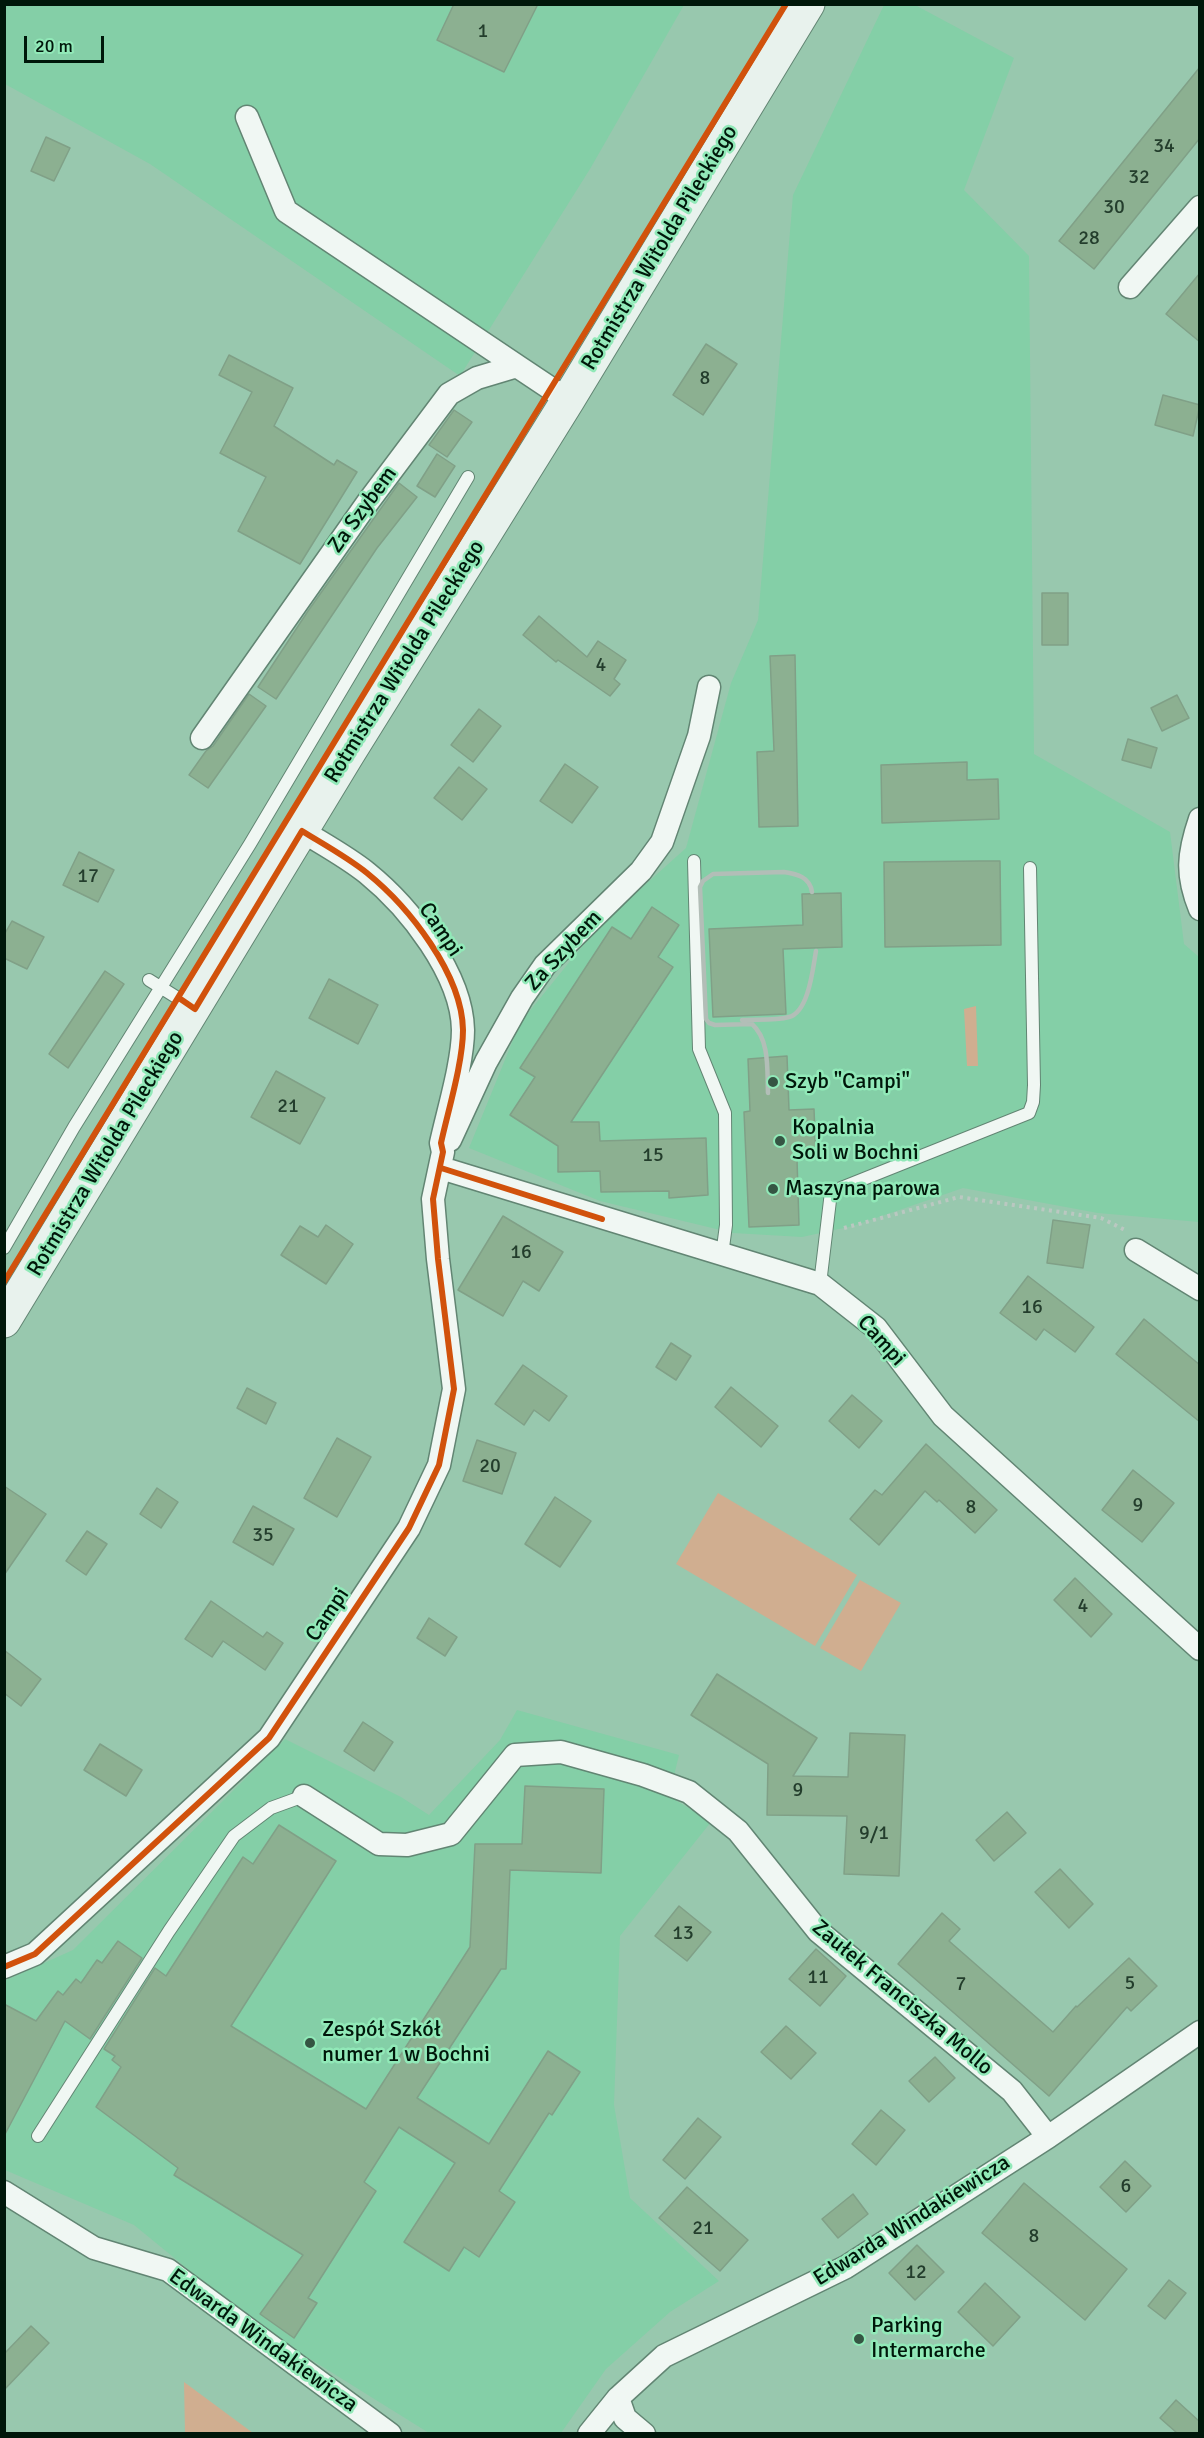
<!DOCTYPE html>
<html>
<head>
<meta charset="utf-8">
<style>
	body { margin:0 }
	#map { position:relative; width:1204px; height:2438px; overflow:hidden; background:#98c8ae; font-family:Signika,sans-serif }
	canvas { display:block }
	.frame { position:absolute; inset:0; border:6px solid #00170a; pointer-events:none }
	.scale { position:absolute; left:24px; top:36px; width:80px; height:27px; box-sizing:border-box; border:3px solid #00170a; border-top:0; padding-left:8px; font-size:18px; line-height:21px; white-space:nowrap; color:#00170a; -webkit-text-stroke:4px #91e9b8; paint-order:stroke }
</style>
</head>
<body>
<div id="map">
<canvas width="1204" height="2438"></canvas>
<div class="frame"></div>
<div class="scale">20 m</div>
</div>
<script>
const g = document.querySelector('canvas').getContext('2d');
g.lineJoin = 'round';
function paint(path, color) {
  g.fillStyle = color;
  g.fill(path, 'evenodd');
}
function stroke(path, color, width, dash) {
  g.strokeStyle = color;
  g.lineWidth = width;
  g.lineCap = dash ? 'butt' : 'round';
  g.setLineDash(dash || []);
  g.stroke(path);
}
function write(font, color, halo, rows, align = 'center') {
  g.font = font + ' Signika,sans-serif';
  g.lineWidth = 5;
  g.setLineDash([]);
  g.textBaseline = 'middle';
  g.strokeStyle = halo;
  g.fillStyle = color;
  for (const [text, x, y, turn = 0] of rows) {
    g.save();
    g.translate(x, y);
    g.rotate((+turn || 0) * Math.PI / 180);
    g.textAlign = isNaN(turn) ? turn : align;
    if (halo) g.strokeText(text, 0, 0);
    g.fillText(text, 0, 0);
    g.restore();
  }
}
const built = new Path2D(`
	M 5,5 L 684,5 L 590,169 L 460,376 L 150,164 L 5,84 Z
	M 884,5 L 915,5 L 1014,58 L 964,190 L 1029,256 L 1034,754 L 1170,832 L 1184,944 L 1199,957 L 1199,1222 L 1098,1213 L 963,1188 L 853,1226 L 802,1237 L 733,1233 L 600,1201 L 469,1148 L 520,1023 L 597,928 L 686,848 L 731,683 L 758,620 L 793,195 Z
	M 517,1710 L 679,1755 L 669,1796 L 711,1822 L 620,1936 L 614,2105 L 630,2198 L 719,2281 L 670,2312 L 606,2369 L 561,2433 L 429,2433 L 302,2354 L 211,2288 L 134,2225 L 5,2170 L 4,1981 L 73,1950 L 285,1739 L 401,1797 L 429,1815 L 500,1740 Z`);
const green = new Path2D(`
	M 976,1006 L 978,1066 L 967,1066 L 964,1009 Z
	M 718,1493 L 857,1575 L 815,1646 L 676,1564 Z
	M 860,1580 L 901,1603 L 861,1671 L 820,1648 Z
	M 184,2382 L 253,2433 L 185,2433 Z`);
const building = new Path2D(`
	M 454,4 L 538,4 L 504,72 L 437,40 Z
	M 1200,67 L 1200,138 L 1094,269 L 1059,241 Z
	M 46,137 L 70,148 L 54,181 L 31,171 Z
	M 1200,273 L 1200,342 L 1166,314 Z
	M 706,344 L 737,364 L 703,415 L 673,395 Z
	M 229,355 L 293,388 L 274,426 L 334,465 L 337,460 L 357,472 L 300,564 L 238,531 L 266,477 L 220,453 L 252,392 L 219,375 Z
	M 1163,395 L 1200,405 L 1193,436 L 1155,425 Z
	M 454,410 L 472,422 L 447,457 L 429,445 Z
	M 437,454 L 455,466 L 435,497 L 417,486 Z
	M 399,483 L 417,497 L 377,548 L 276,699 L 258,687 L 308,611 Z
	M 1042,593 L 1068,593 L 1068,645 L 1042,645 Z
	M 539,616 L 587,657 L 598,641 L 626,660 L 614,679 L 620,684 L 610,696 L 558,660 L 556,662 L 523,635 Z
	M 795,655 L 798,826 L 759,827 L 757,752 L 774,751 L 770,656 Z
	M 249,694 L 266,706 L 208,788 L 189,775 L 206,751 L 213,746 Z
	M 1177,695 L 1189,718 L 1162,731 L 1151,708 Z
	M 479,709 L 501,726 L 473,762 L 451,745 Z
	M 1128,739 L 1157,748 L 1151,768 L 1122,760 Z
	M 967,762 L 967,780 L 998,779 L 999,819 L 882,823 L 881,765 Z
	M 565,764 L 598,787 L 572,823 L 540,801 Z
	M 459,767 L 487,789 L 462,820 L 434,798 Z
	M 79,852 L 114,870 L 98,902 L 63,885 Z
	M 978,861 L 1000,861 L 1001,945 L 885,947 L 884,862 Z
	M 841,893 L 842,947 L 783,949 L 786,1014 L 713,1017 L 709,929 L 803,925 L 802,894 Z
	M 652,907 L 679,925 L 658,957 L 673,967 L 571,1122 L 599,1122 L 600,1141 L 706,1138 L 708,1195 L 669,1198 L 669,1191 L 601,1192 L 600,1171 L 558,1172 L 558,1146 L 510,1115 L 535,1077 L 520,1068 L 612,927 L 631,939 Z
	M 12,921 L 44,937 L 27,969 L 4,958 L 4,935 Z
	M 105,971 L 124,984 L 68,1068 L 49,1054 Z
	M 329,979 L 378,1005 L 358,1044 L 309,1018 Z
	M 787,1056 L 789,1110 L 814,1109 L 816,1158 L 797,1159 L 799,1225 L 749,1227 L 744,1112 L 750,1111 L 748,1059 Z
	M 276,1071 L 325,1098 L 300,1144 L 251,1117 Z
	M 503,1216 L 563,1252 L 539,1291 L 523,1281 L 503,1316 L 458,1290 Z
	M 1053,1220 L 1090,1225 L 1083,1268 L 1047,1263 Z
	M 326,1225 L 353,1244 L 326,1284 L 281,1255 L 300,1226 L 318,1237 Z
	M 1028,1276 L 1094,1327 L 1075,1352 L 1044,1329 L 1036,1340 L 1000,1313 Z
	M 1144,1319 L 1200,1365 L 1200,1422 L 1116,1354 Z
	M 671,1343 L 691,1356 L 676,1380 L 656,1367 Z
	M 523,1365 L 567,1396 L 549,1421 L 534,1410 L 524,1425 L 495,1404 Z
	M 731,1387 L 778,1426 L 761,1447 L 715,1407 Z
	M 247,1388 L 276,1403 L 266,1424 L 237,1408 Z
	M 852,1395 L 882,1421 L 859,1448 L 829,1421 Z
	M 337,1438 L 371,1457 L 337,1517 L 304,1498 Z
	M 477,1440 L 516,1453 L 502,1494 L 463,1481 Z
	M 926,1444 L 997,1510 L 975,1533 L 939,1500 L 937,1502 L 925,1491 L 879,1545 L 850,1519 L 875,1490 L 882,1495 Z
	M 1133,1470 L 1174,1503 L 1142,1542 L 1102,1510 Z
	M 4,1486 L 46,1514 L 4,1575 Z
	M 157,1488 L 178,1502 L 161,1528 L 140,1514 Z
	M 555,1497 L 591,1521 L 560,1567 L 525,1544 Z
	M 253,1506 L 294,1529 L 273,1565 L 233,1542 Z
	M 87,1531 L 107,1544 L 86,1575 L 66,1561 Z
	M 1075,1578 L 1112,1614 L 1091,1637 L 1054,1600 Z
	M 211,1601 L 263,1637 L 267,1632 L 283,1643 L 265,1670 L 223,1641 L 212,1657 L 185,1639 Z
	M 429,1618 L 457,1637 L 445,1656 L 417,1638 Z
	M 4,1650 L 41,1679 L 21,1706 L 4,1693 Z
	M 717,1674 L 817,1738 L 793,1776 L 848,1777 L 850,1733 L 905,1735 L 899,1876 L 844,1874 L 847,1816 L 767,1815 L 768,1764 L 691,1715 Z
	M 363,1722 L 393,1742 L 374,1771 L 344,1751 Z
	M 100,1744 L 142,1770 L 126,1796 L 84,1770 Z
	M 525,1786 L 604,1789 L 601,1873 L 510,1870 L 506,1969 L 501,1969 L 417,2098 L 489,2144 L 548,2051 L 580,2072 L 552,2115 L 549,2113 L 499,2191 L 515,2202 L 479,2257 L 464,2247 L 449,2271 L 404,2242 L 455,2163 L 399,2127 L 364,2182 L 376,2191 L 308,2298 L 317,2303 L 294,2338 L 260,2314 L 303,2255 L 174,2175 L 178,2168 L 96,2107 L 121,2067 L 112,2060 L 115,2056 L 104,2049 L 155,1968 L 166,1976 L 243,1857 L 253,1864 L 279,1825 L 336,1861 L 231,2026 L 366,2109 L 470,1947 L 475,1844 L 522,1844 Z
	M 1007,1812 L 1026,1833 L 994,1861 L 976,1840 Z
	M 1060,1869 L 1093,1904 L 1069,1928 L 1035,1892 Z
	M 679,1906 L 711,1932 L 687,1961 L 655,1936 Z
	M 942,1913 L 960,1929 L 949,1941 L 1053,2032 L 1076,2006 L 1077,2007 L 1129,1958 L 1157,1986 L 1131,2011 L 1127,2007 L 1049,2096 L 898,1964 Z
	M 118,1941 L 142,1958 L 90,2039 L 65,2021 L 4,2136 L 4,2004 L 36,2021 L 58,1991 L 63,1995 L 76,1979 L 81,1983 L 97,1960 L 102,1963 Z
	M 816,1949 L 846,1976 L 820,2006 L 789,1979 Z
	M 786,2026 L 816,2053 L 791,2079 L 761,2052 Z
	M 935,2057 L 955,2078 L 929,2102 L 909,2081 Z
	M 881,2110 L 905,2130 L 876,2165 L 852,2144 Z
	M 698,2118 L 721,2137 L 685,2179 L 663,2160 Z
	M 1125,2161 L 1151,2186 L 1126,2212 L 1100,2187 Z
	M 1024,2183 L 1127,2269 L 1085,2320 L 982,2233 Z
	M 687,2187 L 748,2240 L 720,2271 L 659,2218 Z
	M 853,2194 L 868,2214 L 838,2238 L 822,2219 Z
	M 917,2245 L 944,2272 L 915,2300 L 889,2273 Z
	M 1169,2280 L 1186,2293 L 1165,2319 L 1148,2306 Z
	M 985,2283 L 1020,2317 L 993,2346 L 958,2312 Z
	M 31,2326 L 49,2343 L 4,2390 L 4,2354 Z
	M 1176,2400 L 1200,2422 L 1200,2433 L 1177,2433 L 1160,2418 Z`);
const path = new Path2D(`
	M 844,1228 L 959,1197 L 1101,1218 L 1125,1230`);
const service = new Path2D(`
	M 694,861 L 699,1049 L 725,1113 L 726,1225 L 722,1255
	M 149,980 L 192,1007
	M 4,1248 L 74,1127 L 250,844 L 468,477
	M 820,1284 L 831,1192 L 1029,1113 L 1033,1102 L 1034,1085 L 1030,868
	M 38,2136 L 169,1931 L 234,1836 L 271,1808 L 304,1796`);
const minor = new Path2D(`
	M 247,117 L 286,211 L 517,366
	M 1130,287 L 1200,207
	M 202,738 L 368,502 L 449,394 L 477,378 L 517,366 L 568,400
	M 1200,819 C 1188,854 1186,875 1200,909
	M 450,1140 L 486,1062 L 522,998 L 545,965 L 641,871 L 662,842 L 699,736 L 709,687
	M 441,1168 L 820,1284 L 876,1328 L 943,1416 L 1200,1649
	M 1136,1250 L 1200,1289
	M 304,1796 L 379,1844 L 407,1845 L 451,1834 L 515,1755 L 561,1752 L 643,1775 L 689,1792 L 738,1831 L 818,1931 L 1012,2091 L 1048,2137
	M 4,1967 L 35,1954 L 269,1738 L 409,1528 L 439,1465 L 454,1389 L 438,1259 L 433,1199 L 443,1152 L 441,1143 C 448,1111 463,1062 463,1030 C 462,974 409,907 367,873 C 347,857 323,844 302,831
	M 4,2192 L 94,2248 L 168,2270 L 390,2434
	M 589,2434 L 618,2398
	M 644,2434 L 625,2418 L 618,2398 L 664,2356 L 846,2267 L 1048,2137 L 1200,2032`);
const secondary = new Path2D(`
	M 4,1321 L 348,754 L 568,400 L 808,4`);
const rail = new Path2D(`
	M 742,1020 C 757,1019 775,1021 789,1017 C 809,1012 813,967 816,951
	M 768,1093 C 767,1070 770,1040 752,1024 L 715,1025 L 709,1023 L 706,1019 L 700,887 L 703,881 L 713,874 L 784,872 C 797,874 810,877 812,892`);
const cycleway = new Path2D(`
	M 441,1168 L 602,1219
	M 4,1282 L 786,4
	M 4,1967 L 35,1954 L 269,1738 L 409,1528 L 439,1465 L 454,1389 L 438,1259 L 433,1199 L 443,1152 L 441,1143 C 448,1111 463,1062 463,1030 C 462,974 409,907 367,873 C 347,857 323,844 302,831 L 195,1009 L 179,998`);
const markers = [
	[773,1082,6,"#355543"],
	[780,1141,6,"#355543"],
	[773,1189,6,"#355543"],
	[310,2043,6,"#355543"],
	[859,2339,6,"#355543"]
];
const numberNames = [
	["1",483,32],
	["34",1164,147],
	["32",1139,178],
	["30",1114,208],
	["28",1089,239],
	["8",705,379],
	["4",601,666],
	["17",88,877],
	["21",288,1107],
	["15",653,1156],
	["16",521,1253],
	["16",1032,1308],
	["20",490,1467],
	["9",1138,1506],
	["8",971,1508],
	["35",263,1536],
	["4",1083,1607],
	["9",798,1791],
	["9/1",874,1834],
	["13",683,1934],
	["11",818,1978],
	["5",1130,1984],
	["7",961,1985],
	["6",1126,2187],
	["21",703,2229],
	["8",1034,2237],
	["12",916,2273]
];
const streetNames = [
	["Rotmistrza Witolda Pileckiego",660,248,-59],
	["Za Szybem",363,510,-54],
	["Rotmistrza Witolda Pileckiego",405,662,-58],
	["Campi",440,930,56],
	["Za Szybem",564,951,-47],
	["Rotmistrza Witolda Pileckiego",106,1154,-59],
	["Campi",881,1341,48],
	["Campi",328,1615,-56],
	["Zaułek Franciszka Mollo",902,1998,40],
	["Edwarda Windakiewicza",912,2221,-32],
	["Edwarda Windakiewicza",263,2341,36]
];
const poiNames = [
	["Szyb \"Campi\"",785,1082],
	["Kopalnia",792,1128],
	["Soli w Bochni",792,1153],
	["Maszyna parowa",785,1189],
	["Zespół Szkół",322,2030],
	["numer 1 w Bochni",322,2055],
	["Parking",871,2326],
	["Intermarche",871,2351]
];
paint(built, '#84cfa7');
paint(green, '#d0ae90');
paint(building, '#8cb091');
stroke(building, '#80a087', 1.5);
stroke(service, '#628573', 14);
stroke(minor, '#628573', 25);
stroke(secondary, '#628573', 35);
stroke(path, '#bac8c1', 4, [3, 4.5]);
stroke(service, '#f0f7f3', 12);
stroke(minor, '#f0f7f3', 22);
stroke(secondary, '#e8f2ed', 33);
stroke(rail, '#b2beb7', 4.5);
stroke(cycleway, '#d1520c', 6);
for (const [x, y, r, color] of markers) {
  const dot = new Path2D();
  dot.arc(x, y, r, 0, 2 * Math.PI);
  g.fillStyle = color;
  g.fill(dot);
  stroke(dot, '#91e9b8', 2);
}
write('20px', '#233d2c', null, numberNames);
write('22px', '#00170a', '#91e9b8', streetNames);
write('22px', '#00170a', '#91e9b8', poiNames, 'left');
</script>
</body>
</html>
